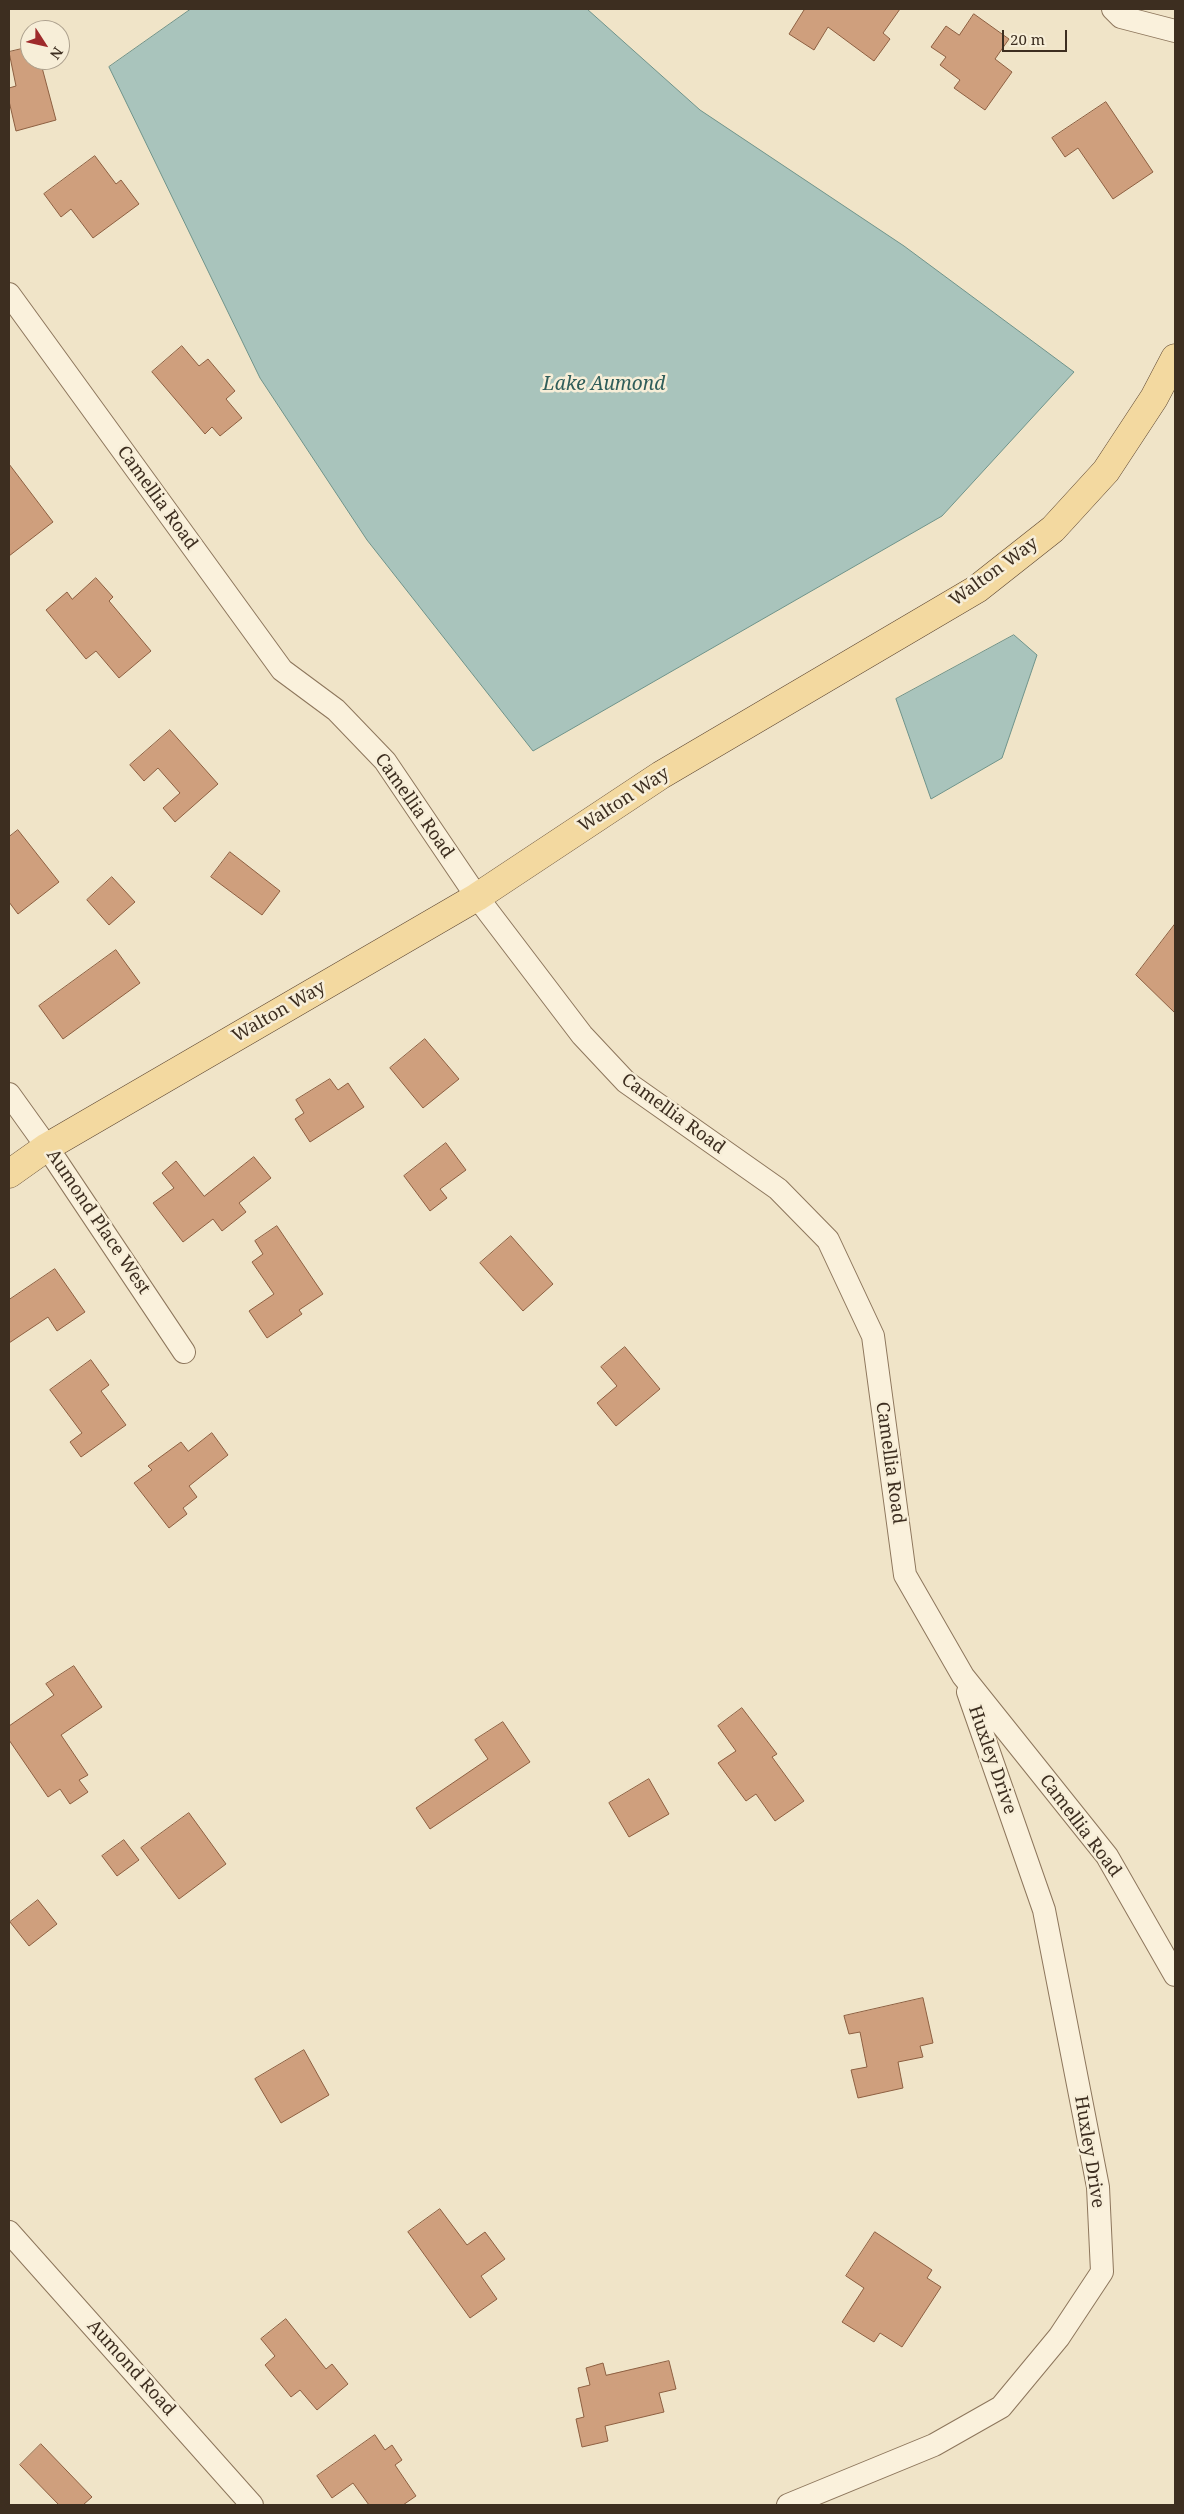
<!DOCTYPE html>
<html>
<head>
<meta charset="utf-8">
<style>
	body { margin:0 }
	#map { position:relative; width:1184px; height:2514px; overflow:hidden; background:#f0e4c8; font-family:"Noto Serif",serif }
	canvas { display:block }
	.frame { position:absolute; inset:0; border:10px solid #3d2e20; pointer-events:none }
	.north { position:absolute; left:20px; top:20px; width:50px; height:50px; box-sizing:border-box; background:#f7eed8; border:1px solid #ada18e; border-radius:50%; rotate:125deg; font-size:14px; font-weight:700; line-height:20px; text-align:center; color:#3d2e20 }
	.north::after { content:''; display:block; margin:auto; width:18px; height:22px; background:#9e2a2b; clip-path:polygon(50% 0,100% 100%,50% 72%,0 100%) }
	.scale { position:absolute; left:1002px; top:30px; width:65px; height:22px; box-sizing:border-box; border:2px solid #3d2e20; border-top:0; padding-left:6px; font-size:15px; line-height:18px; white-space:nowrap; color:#3d2e20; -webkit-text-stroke:4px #f7eed8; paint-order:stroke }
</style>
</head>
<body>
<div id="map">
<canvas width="1184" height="2514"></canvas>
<div class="frame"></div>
<div class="north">N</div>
<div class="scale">20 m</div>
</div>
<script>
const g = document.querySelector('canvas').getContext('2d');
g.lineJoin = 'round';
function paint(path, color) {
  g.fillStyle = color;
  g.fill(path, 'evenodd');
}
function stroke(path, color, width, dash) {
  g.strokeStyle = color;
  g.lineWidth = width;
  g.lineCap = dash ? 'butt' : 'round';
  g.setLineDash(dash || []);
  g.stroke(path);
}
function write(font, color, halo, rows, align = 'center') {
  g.font = font + ' "Noto Serif",serif';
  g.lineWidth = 5;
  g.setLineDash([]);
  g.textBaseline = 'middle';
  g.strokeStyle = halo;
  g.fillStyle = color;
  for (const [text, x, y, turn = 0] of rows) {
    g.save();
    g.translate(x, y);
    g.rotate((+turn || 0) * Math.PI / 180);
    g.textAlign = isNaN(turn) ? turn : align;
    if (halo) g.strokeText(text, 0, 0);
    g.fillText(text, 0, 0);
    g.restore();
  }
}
const water = new Path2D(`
	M 191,9 L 587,9 L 700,110 L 904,246 L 1074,372 L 942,516 L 533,751 L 367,540 L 260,378 L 109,67 Z
	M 1014,635 L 1037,655 L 1002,758 L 931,799 L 896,699 Z`);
const building = new Path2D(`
	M 802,9 L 900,9 L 883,33 L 890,39 L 874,61 L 828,27 L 814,50 L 789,34 L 804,10 Z
	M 974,14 L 1009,39 L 995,59 L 1012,72 L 985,110 L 954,88 L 960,80 L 940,65 L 946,57 L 931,47 L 946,26 L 959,35 Z
	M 30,47 L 30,60 L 40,60 L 56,120 L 16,131 L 9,101 L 9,88 L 16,86 L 9,52 Z
	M 1106,102 L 1153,172 L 1113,199 L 1078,148 L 1065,157 L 1052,138 Z
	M 95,156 L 116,184 L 121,180 L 139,204 L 93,238 L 71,209 L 61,217 L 44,194 Z
	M 182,346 L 199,366 L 208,359 L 235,391 L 226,399 L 242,418 L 220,436 L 212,427 L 205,434 L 152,372 Z
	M 9,464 L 53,522 L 9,556 Z
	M 96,578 L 113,597 L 109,601 L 151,651 L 119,678 L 96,651 L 86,659 L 46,610 L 67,592 L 72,599 Z
	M 170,730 L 218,784 L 175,822 L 163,808 L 180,793 L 158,768 L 144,781 L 130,765 Z
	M 18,830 L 59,882 L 18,914 L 9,902 L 9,837 Z
	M 230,852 L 280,891 L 262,915 L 211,877 Z
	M 112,877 L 135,902 L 109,925 L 87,900 Z
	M 1175,924 L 1175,1013 L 1136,975 Z
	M 116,950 L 140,983 L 63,1039 L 39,1006 Z
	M 425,1039 L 459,1079 L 423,1108 L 390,1068 Z
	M 330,1079 L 338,1090 L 348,1083 L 364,1107 L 310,1142 L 295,1119 L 304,1113 L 296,1100 Z
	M 446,1143 L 466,1170 L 440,1189 L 447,1198 L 430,1211 L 404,1176 Z
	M 254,1157 L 271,1178 L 239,1203 L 246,1212 L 222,1231 L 213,1219 L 183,1242 L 153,1203 L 174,1188 L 162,1173 L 176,1161 L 204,1196 Z
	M 277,1226 L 323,1294 L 299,1310 L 302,1314 L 267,1338 L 249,1311 L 274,1294 L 252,1262 L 263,1254 L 255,1241 Z
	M 511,1236 L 553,1284 L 523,1311 L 480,1263 Z
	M 55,1269 L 85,1312 L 57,1331 L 48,1317 L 9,1343 L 9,1300 Z
	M 625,1347 L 660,1389 L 616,1426 L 597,1403 L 617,1386 L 601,1367 Z
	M 91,1360 L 109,1385 L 101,1391 L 126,1425 L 81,1457 L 70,1442 L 82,1433 L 50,1390 Z
	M 212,1433 L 228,1455 L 189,1486 L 197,1497 L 183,1508 L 187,1514 L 169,1528 L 134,1483 L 152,1470 L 148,1466 L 181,1442 L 188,1451 Z
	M 74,1666 L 102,1707 L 61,1735 L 88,1775 L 79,1780 L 88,1792 L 70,1804 L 60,1789 L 48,1797 L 9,1740 L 9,1726 L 54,1695 L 46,1684 Z
	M 742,1708 L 777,1754 L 772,1757 L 804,1801 L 775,1821 L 756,1794 L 746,1801 L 718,1763 L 736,1751 L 718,1726 Z
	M 503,1722 L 530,1762 L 430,1829 L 416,1808 L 488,1759 L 475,1740 Z
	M 649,1779 L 669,1814 L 629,1837 L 609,1803 Z
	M 189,1813 L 226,1864 L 179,1899 L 141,1848 Z
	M 124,1840 L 139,1860 L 117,1876 L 102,1856 Z
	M 38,1900 L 57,1924 L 29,1946 L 10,1922 Z
	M 923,1998 L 933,2043 L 920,2046 L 923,2057 L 898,2062 L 903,2088 L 858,2098 L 851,2070 L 867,2067 L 860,2032 L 849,2034 L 844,2016 Z
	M 304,2050 L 329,2095 L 281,2123 L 255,2079 Z
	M 440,2209 L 467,2245 L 485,2232 L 505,2259 L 481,2276 L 497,2299 L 470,2318 L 408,2232 Z
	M 875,2232 L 932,2270 L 927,2278 L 941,2287 L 902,2347 L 880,2333 L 874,2342 L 842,2322 L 864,2288 L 846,2276 Z
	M 286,2319 L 326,2369 L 332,2364 L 348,2384 L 317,2410 L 300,2390 L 291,2397 L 265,2365 L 275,2356 L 261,2339 Z
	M 669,2361 L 676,2389 L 659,2393 L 664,2412 L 605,2426 L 608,2441 L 582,2447 L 576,2419 L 584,2417 L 578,2388 L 590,2385 L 586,2368 L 603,2363 L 606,2375 Z
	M 375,2435 L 385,2450 L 392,2445 L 402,2460 L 395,2465 L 416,2496 L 403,2505 L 369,2505 L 353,2483 L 332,2498 L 317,2476 Z
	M 41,2444 L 92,2497 L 83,2505 L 59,2505 L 20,2465 Z`);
const minor = new Path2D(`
	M 1113,9 L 1121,17 L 1175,31
	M 9,294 L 282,670 L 336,710 L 385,761 L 477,897 L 582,1035 L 626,1082 L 778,1189 L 828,1240 L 873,1336 L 905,1575 L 963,1676 L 1107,1856 L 1175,1975
	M 9,1094 L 47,1147 L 184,1352
	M 9,2232 L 252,2505
	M 788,2505 L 934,2445 L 1001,2407 L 1059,2337 L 1102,2272 L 1098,2187 L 1044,1910 L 968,1692`);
const major = new Path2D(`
	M 9,1174 L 47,1147 L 477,897 L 661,775 L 977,589 L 1053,529 L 1106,471 L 1154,398 L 1175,358`);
const streetNames = [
	["Camellia Road",157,498,54],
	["Walton Way",994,572,-36],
	["Walton Way",624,800,-33],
	["Camellia Road",414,806,55],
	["Walton Way",279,1012,-30],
	["Camellia Road",673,1114,36],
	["Aumond Place West",98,1222,56],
	["Camellia Road",890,1463,82],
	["Huxley Drive",992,1760,71],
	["Camellia Road",1080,1826,53],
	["Huxley Drive",1089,2152,81],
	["Aumond Road",131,2368,48]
];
const waterNames = [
	["Lake Aumond",604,385]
];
paint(water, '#a9c4bc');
stroke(water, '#6f938a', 1);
paint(building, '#cf9f7d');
stroke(building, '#8d5f41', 1);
stroke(minor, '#8d765c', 24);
stroke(major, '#5b4430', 29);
stroke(minor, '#faf1dc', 22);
stroke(major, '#f3d9a0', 28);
write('18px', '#3d2e20', '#f7eed8', streetNames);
write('italic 19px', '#2f5d5a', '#f7eed8', waterNames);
</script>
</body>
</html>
